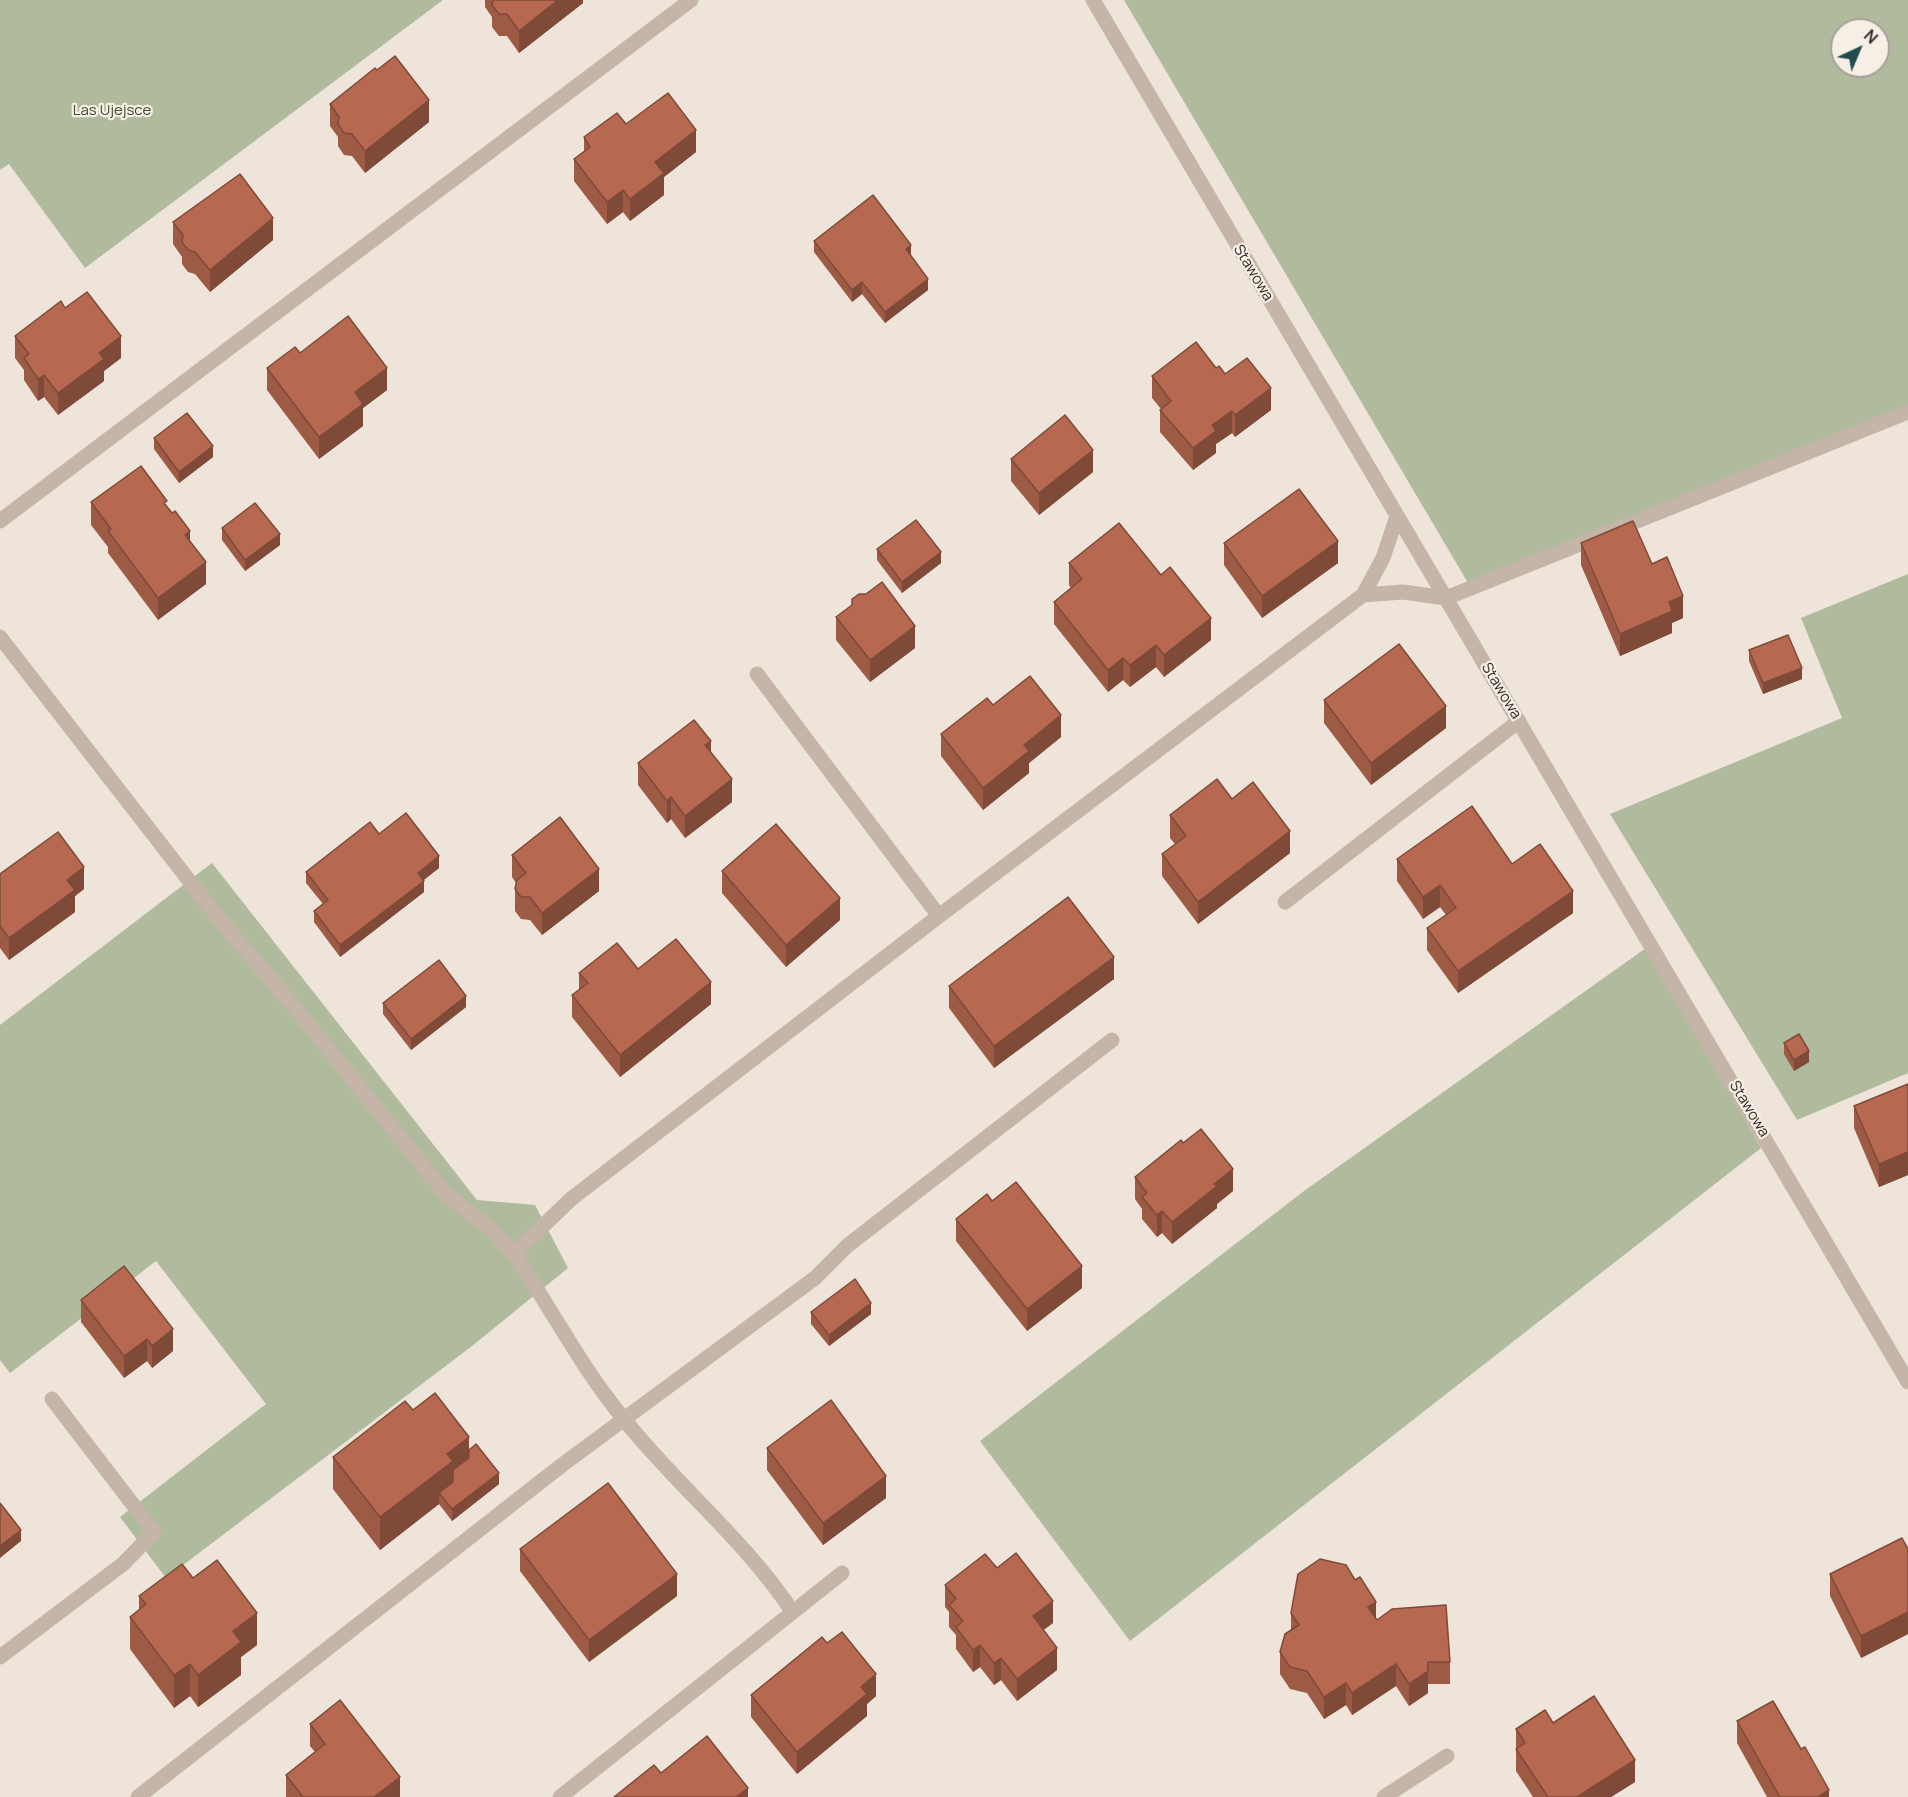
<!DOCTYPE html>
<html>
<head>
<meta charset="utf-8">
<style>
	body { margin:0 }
	#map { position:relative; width:1908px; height:1797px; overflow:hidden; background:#eee4da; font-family:Manrope,sans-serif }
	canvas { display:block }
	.north { position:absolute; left:1830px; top:18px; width:60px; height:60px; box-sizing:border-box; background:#f6efe6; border:2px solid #a8a09a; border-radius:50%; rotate:44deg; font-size:16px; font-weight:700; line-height:24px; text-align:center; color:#322a27 }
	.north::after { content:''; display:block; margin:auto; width:21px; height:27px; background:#224b4e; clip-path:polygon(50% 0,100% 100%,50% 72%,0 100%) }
</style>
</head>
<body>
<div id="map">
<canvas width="1908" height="1797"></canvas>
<div class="north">N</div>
</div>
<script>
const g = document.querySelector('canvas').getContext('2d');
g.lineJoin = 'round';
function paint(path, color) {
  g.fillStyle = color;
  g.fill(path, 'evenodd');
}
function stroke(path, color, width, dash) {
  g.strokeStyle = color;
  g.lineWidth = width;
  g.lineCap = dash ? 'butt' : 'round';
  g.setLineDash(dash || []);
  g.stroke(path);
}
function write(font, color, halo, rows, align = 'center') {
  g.font = font + ' Manrope,sans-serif';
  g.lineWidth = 4.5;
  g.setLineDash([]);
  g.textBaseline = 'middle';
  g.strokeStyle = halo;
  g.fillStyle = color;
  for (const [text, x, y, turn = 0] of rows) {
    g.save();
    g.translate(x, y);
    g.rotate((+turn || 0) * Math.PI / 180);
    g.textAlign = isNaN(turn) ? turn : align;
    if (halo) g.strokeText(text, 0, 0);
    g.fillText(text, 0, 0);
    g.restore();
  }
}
const green = new Path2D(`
	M 0,0 L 443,0 L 85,268 L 9,164 L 0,170 Z
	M 1124,0 L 1908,0 L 1908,419 L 1474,593 ZM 1842,30 L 1878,30 L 1878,66 L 1842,66 Z
	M 1908,574 L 1908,1073 L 1797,1120 L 1610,814 L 1842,718 L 1801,618 Z
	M 212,863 L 477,1200 L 535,1205 L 568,1268 L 472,1346 L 166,1578 L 120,1517 L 266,1404 L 156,1261 L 10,1373 L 0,1360 L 0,1025 Z
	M 1646,948 L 1761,1148 L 1130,1641 L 980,1441 L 1304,1191 Z`);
const service = new Path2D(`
	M 0,521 L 691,0
	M 1363,595 L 1403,592 L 1446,598 L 1908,412
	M 0,637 L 219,919 L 297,1010 L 444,1192 L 493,1231 L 514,1254
	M 757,674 L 939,916
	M 1285,902 L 1519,721
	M 792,1611 C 744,1539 676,1485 623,1418 C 581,1367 551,1308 514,1254 L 571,1199 L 939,916 L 1363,595 L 1383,558 L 1397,516
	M 0,1657 L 123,1564 L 154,1532 L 52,1399
	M 138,1797 L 562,1465 L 815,1278 L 847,1246 L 1112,1040
	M 560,1797 L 842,1573
	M 1384,1797 L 1447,1756`);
const minor = new Path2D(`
	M 1093,0 L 1908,1382`);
const wall = new Path2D(`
	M 485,0 L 583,0 L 583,3 L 519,53 L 507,36 L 499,36 L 492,27 L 492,17 L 485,7 Z
	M 377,70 L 429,122 L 365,173 L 352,156 L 344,155 L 338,146 L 338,137 L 330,126 L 330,104 Z
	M 626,124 L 696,152 L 664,177 L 664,195 L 630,221 L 623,212 L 607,224 L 574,181 L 574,159 L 584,152 L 584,137 Z
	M 173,222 L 273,240 L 210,292 L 195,274 L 188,272 L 182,264 L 182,257 L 173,244 Z
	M 814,241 L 911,256 L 928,290 L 885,323 L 862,294 L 852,302 L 814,252 Z
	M 65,308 L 121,358 L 104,371 L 104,381 L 58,415 L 44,397 L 38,401 L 24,380 L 24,370 L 15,358 L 15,336 Z
	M 300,353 L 387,390 L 363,408 L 363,426 L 319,459 L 267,390 L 267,368 Z
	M 1216,368 L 1225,374 L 1271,410 L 1235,437 L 1232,433 L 1216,444 L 1216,453 L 1193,470 L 1160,432 L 1160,410 L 1161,409 L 1152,398 L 1152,376 Z
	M 154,438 L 213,457 L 179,483 L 154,449 Z
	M 1011,459 L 1093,472 L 1039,515 L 1011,481 Z
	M 91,502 L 167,507 L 190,541 L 206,584 L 158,620 L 108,553 L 108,547 L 91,525 Z
	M 222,528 L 280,545 L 245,571 L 222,540 Z
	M 1224,543 L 1338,563 L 1262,618 L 1224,565 Z
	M 1581,543 L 1683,618 L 1672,623 L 1672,633 L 1620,656 L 1581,565 Z
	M 877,549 L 941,563 L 902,593 L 877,560 Z
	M 1069,563 L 1211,640 L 1164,677 L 1156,667 L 1130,687 L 1123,680 L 1108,692 L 1054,624 L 1054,602 L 1071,588 L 1069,585 Z
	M 836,617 L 915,648 L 870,682 L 836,640 Z
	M 1749,650 L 1802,679 L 1763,694 L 1749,661 Z
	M 1324,700 L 1446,728 L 1371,785 L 1324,723 Z
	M 993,705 L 1061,737 L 1029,763 L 1029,773 L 983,810 L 941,756 L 941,734 Z
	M 711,752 L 732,802 L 685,838 L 671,819 L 667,823 L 638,785 L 638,763 Z
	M 1232,799 L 1290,853 L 1198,924 L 1162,876 L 1162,854 L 1175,844 L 1170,838 L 1170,815 Z
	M 379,834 L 439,868 L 424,880 L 424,892 L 340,957 L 314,922 L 314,911 L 323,904 L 306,883 L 306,872 Z
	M 512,855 L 599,891 L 542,935 L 530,920 L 521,919 L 515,911 L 515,889 L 516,883 L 512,877 Z
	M 1397,859 L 1573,913 L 1458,993 L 1427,950 L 1427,928 L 1446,915 L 1440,907 L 1423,919 L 1397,881 Z
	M 722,871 L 840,920 L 786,967 L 722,893 Z
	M 0,874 L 84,889 L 75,896 L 75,912 L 9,960 L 0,948 Z
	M 638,969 L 711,1004 L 620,1077 L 572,1017 L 572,995 L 579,990 L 579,973 Z
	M 1114,979 L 994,1068 L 949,1008 L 949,986 Z
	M 383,1003 L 466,1007 L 411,1050 L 383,1014 Z
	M 1784,1043 L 1809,1062 L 1794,1071 L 1784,1054 Z
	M 1908,1084 L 1908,1175 L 1879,1187 L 1854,1128 L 1854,1106 Z
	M 1183,1143 L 1233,1191 L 1217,1204 L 1217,1208 L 1172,1244 L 1162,1233 L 1157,1237 L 1142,1219 L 1142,1209 L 1135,1199 L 1135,1177 Z
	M 992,1201 L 1082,1288 L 1027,1331 L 956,1241 L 956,1219 Z
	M 81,1300 L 173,1351 L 152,1368 L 147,1361 L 124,1378 L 81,1322 Z
	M 811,1312 L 871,1314 L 829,1346 L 811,1324 Z
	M 413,1410 L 469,1450 L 499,1484 L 452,1521 L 439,1504 L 380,1550 L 333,1489 L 333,1457 Z
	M 767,1448 L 886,1498 L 823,1545 L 767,1470 Z
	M 520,1549 L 677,1596 L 589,1662 L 520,1571 Z
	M 1908,1549 L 1908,1634 L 1861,1658 L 1830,1596 L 1830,1574 Z
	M 997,1568 L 1053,1623 L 1043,1630 L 1057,1670 L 1017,1701 L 1001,1680 L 994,1685 L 980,1667 L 973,1672 L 956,1649 L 956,1635 L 949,1627 L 949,1612 L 945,1607 L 945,1585 Z
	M 193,1578 L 257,1645 L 241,1657 L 241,1675 L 198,1707 L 190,1696 L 174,1708 L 130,1649 L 130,1617 L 139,1610 L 139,1596 Z
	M 1291,1613 L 1376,1619 L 1450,1662 L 1450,1684 L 1428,1684 L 1428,1693 L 1409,1706 L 1396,1686 L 1352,1715 L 1346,1705 L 1324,1719 L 1307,1693 L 1290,1689 L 1280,1674 L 1280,1652 L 1291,1630 Z
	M 827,1643 L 876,1696 L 867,1704 L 867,1716 L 797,1774 L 751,1717 L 751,1695 Z
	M 1737,1721 L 1829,1797 L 1767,1797 L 1737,1743 Z
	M 310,1724 L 400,1797 L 286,1797 L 286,1775 L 315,1752 L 310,1746 Z
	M 1516,1729 L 1635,1782 L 1611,1797 L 1533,1797 L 1516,1771 Z`);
const shadedWall = new Path2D(`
	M 558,0 L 583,0 L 583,3 L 519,53 L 519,31 Z
	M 429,100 L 429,122 L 365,173 L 365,151 Z
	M 696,130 L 696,152 L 664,177 L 664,195 L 630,221 L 630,199 L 655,162 Z
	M 623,190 L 623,212 L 607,224 L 607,202 Z
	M 273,218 L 273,240 L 210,292 L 210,270 Z
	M 911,245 L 911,256 L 906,249 Z
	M 928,279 L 928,290 L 885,323 L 885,312 Z
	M 862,282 L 862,294 L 852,302 L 852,290 Z
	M 121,336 L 121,358 L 104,371 L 104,381 L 58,415 L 58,393 L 99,353 Z
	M 387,368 L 387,390 L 363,408 L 363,426 L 319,459 L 319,437 L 355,392 Z
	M 44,375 L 44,397 L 38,401 L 38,379 Z
	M 1271,388 L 1271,410 L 1235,437 L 1235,415 Z
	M 1232,411 L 1232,433 L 1216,444 L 1216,453 L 1193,470 L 1193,448 L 1212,425 Z
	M 213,446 L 213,457 L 179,483 L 179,472 Z
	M 1093,450 L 1093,472 L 1039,515 L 1039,493 Z
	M 190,531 L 190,553 L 185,535 Z
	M 280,534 L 280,545 L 245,571 L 245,560 Z
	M 1338,541 L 1338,563 L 1262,618 L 1262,596 Z
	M 941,552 L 941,563 L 902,593 L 902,582 Z
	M 206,562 L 206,584 L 158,620 L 158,598 Z
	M 1683,596 L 1683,618 L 1672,623 L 1672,633 L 1620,656 L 1620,634 L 1669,602 Z
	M 1211,618 L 1211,640 L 1164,677 L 1164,655 Z
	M 915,626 L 915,648 L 870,682 L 870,660 Z
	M 1156,645 L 1156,667 L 1130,687 L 1130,665 Z
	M 1123,658 L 1123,680 L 1108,692 L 1108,670 Z
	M 1802,668 L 1802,679 L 1763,694 L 1763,683 Z
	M 1446,706 L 1446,728 L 1371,785 L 1371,763 Z
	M 1061,715 L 1061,737 L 1029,763 L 1029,773 L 983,810 L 983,788 L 1024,745 Z
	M 711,741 L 711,763 L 705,745 Z
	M 732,779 L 732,802 L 685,838 L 685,816 Z
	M 671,797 L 671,819 L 667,823 L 667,801 Z
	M 1290,831 L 1290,853 L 1198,924 L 1198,902 Z
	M 439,856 L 439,868 L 418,884 L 418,873 Z
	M 84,867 L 84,889 L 75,896 L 75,912 L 9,960 L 9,938 L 67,880 Z
	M 599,869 L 599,891 L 542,935 L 542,913 Z
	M 424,881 L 424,892 L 340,957 L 340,945 Z
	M 1440,885 L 1440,907 L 1423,919 L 1423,897 Z
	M 1573,891 L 1573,913 L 1458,993 L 1458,971 Z
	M 840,898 L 840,920 L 786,967 L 786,945 Z
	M 1114,957 L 1114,979 L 994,1068 L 994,1046 Z
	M 711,982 L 711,1004 L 620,1077 L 620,1055 Z
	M 466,996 L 466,1007 L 411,1050 L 411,1039 Z
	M 1809,1051 L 1809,1062 L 1794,1071 L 1794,1060 Z
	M 1908,1152 L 1908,1175 L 1879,1187 L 1879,1164 Z
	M 1233,1169 L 1233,1191 L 1217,1204 L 1217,1208 L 1172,1244 L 1172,1222 L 1214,1184 Z
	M 1162,1211 L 1162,1233 L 1157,1237 L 1157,1215 Z
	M 1082,1266 L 1082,1288 L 1027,1331 L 1027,1309 Z
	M 871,1303 L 871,1314 L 829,1346 L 829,1335 Z
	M 173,1329 L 173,1351 L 152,1368 L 152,1346 Z
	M 147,1339 L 147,1361 L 124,1378 L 124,1356 Z
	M 469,1437 L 469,1470 L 439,1493 L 439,1504 L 380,1550 L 380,1517 L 447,1454 Z
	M 499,1473 L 499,1484 L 452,1521 L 452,1509 Z
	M 886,1476 L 886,1498 L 823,1545 L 823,1523 Z
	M 21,1530 L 21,1541 L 0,1558 L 0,1546 Z
	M 677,1574 L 677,1596 L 589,1662 L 589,1640 Z
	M 1053,1601 L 1053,1623 L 1033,1638 L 1033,1616 Z
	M 1376,1602 L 1376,1624 L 1368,1607 Z
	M 1908,1612 L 1908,1634 L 1861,1658 L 1861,1636 Z
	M 257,1613 L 257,1645 L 241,1657 L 241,1675 L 198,1707 L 198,1675 L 233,1631 Z
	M 980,1645 L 980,1667 L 973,1672 L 973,1650 Z
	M 1057,1648 L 1057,1670 L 1017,1701 L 1017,1679 Z
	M 1001,1658 L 1001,1680 L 994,1685 L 994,1663 Z
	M 190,1664 L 190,1696 L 174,1708 L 174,1675 Z
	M 1396,1664 L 1396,1686 L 1352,1715 L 1352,1693 Z
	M 1428,1671 L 1428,1693 L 1409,1706 L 1409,1684 Z
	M 876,1674 L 876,1696 L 867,1704 L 867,1716 L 797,1774 L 797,1752 L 861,1687 Z
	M 1346,1683 L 1346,1705 L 1324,1719 L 1324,1697 Z
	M 1635,1760 L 1635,1782 L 1611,1797 L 1577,1797 Z
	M 400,1777 L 400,1797 L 374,1797 Z
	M 748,1788 L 748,1797 L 736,1797 Z
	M 1829,1790 L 1829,1797 L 1818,1797 Z`);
const building = new Path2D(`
	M 493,0 L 558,0 L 519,31 L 507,14 L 499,14 L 492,5 Z
	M 395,56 L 429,100 L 365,151 L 352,134 L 344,133 L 338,124 L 339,117 L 330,104 L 375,68 L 377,70 Z
	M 668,93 L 696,130 L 655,162 L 664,173 L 630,199 L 623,190 L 607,202 L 574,159 L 590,147 L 584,137 L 617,113 L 626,124 Z
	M 240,174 L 273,218 L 210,270 L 195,252 L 188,250 L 182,242 L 183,235 L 173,222 Z
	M 873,195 L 911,245 L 906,249 L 928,279 L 885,312 L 862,282 L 852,290 L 814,241 Z
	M 87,292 L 121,336 L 99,353 L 104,359 L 58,393 L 44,375 L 38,379 L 24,358 L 29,354 L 15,336 L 61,301 L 65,308 Z
	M 348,316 L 387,368 L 355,392 L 363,404 L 319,437 L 267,368 L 295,347 L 300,353 Z
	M 1196,342 L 1216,368 L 1219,366 L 1225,374 L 1247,358 L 1271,388 L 1235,415 L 1232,411 L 1212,425 L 1216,431 L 1193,448 L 1160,410 L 1171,401 L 1152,376 Z
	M 187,413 L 213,446 L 179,472 L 154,438 Z
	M 1065,415 L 1093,450 L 1039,493 L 1011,459 Z
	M 141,466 L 167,501 L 164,503 L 172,513 L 175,511 L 190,531 L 185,535 L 206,562 L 158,598 L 108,531 L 111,529 L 91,502 Z
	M 1299,489 L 1338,541 L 1262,596 L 1224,543 Z
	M 255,503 L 280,534 L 245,560 L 222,528 Z
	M 916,520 L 941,552 L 902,582 L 877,549 Z
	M 1633,521 L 1652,564 L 1667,557 L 1683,596 L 1669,602 L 1672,611 L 1620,634 L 1581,543 Z
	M 1119,523 L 1161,575 L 1170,567 L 1211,618 L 1164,655 L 1156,645 L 1130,665 L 1123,658 L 1108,670 L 1054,602 L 1082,579 L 1069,563 Z
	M 882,582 L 915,626 L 870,660 L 836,617 L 852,605 L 852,599 L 859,594 L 866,594 Z
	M 1788,635 L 1802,668 L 1763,683 L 1749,650 Z
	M 1399,644 L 1446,706 L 1371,763 L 1324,700 Z
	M 1030,676 L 1061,715 L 1024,745 L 1029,751 L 983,788 L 941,734 L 987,698 L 993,705 Z
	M 694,720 L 711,741 L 705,745 L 732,779 L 685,816 L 671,797 L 667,801 L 638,763 Z
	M 1217,779 L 1232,799 L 1253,782 L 1290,831 L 1198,902 L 1162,854 L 1186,836 L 1170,815 Z
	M 1472,806 L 1512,864 L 1540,844 L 1573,891 L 1458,971 L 1427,928 L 1456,908 L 1440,885 L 1423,897 L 1397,859 Z
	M 406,813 L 439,856 L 418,873 L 424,881 L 340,945 L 314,911 L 328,900 L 306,872 L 370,822 L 379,834 Z
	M 560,817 L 599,869 L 542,913 L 530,897 L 521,897 L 515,889 L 517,880 L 526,873 L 512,855 Z
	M 776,824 L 840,898 L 786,945 L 722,871 Z
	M 58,832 L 84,867 L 67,880 L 75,890 L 9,938 L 0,926 L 0,874 Z
	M 1068,897 L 1114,957 L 994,1046 L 949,986 Z
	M 676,939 L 711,982 L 620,1055 L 572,995 L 588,983 L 579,973 L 617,943 L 638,969 Z
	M 439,960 L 466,996 L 411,1039 L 383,1003 Z
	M 1799,1034 L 1809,1051 L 1794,1060 L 1784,1043 Z
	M 1908,1084 L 1908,1152 L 1879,1164 L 1854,1106 Z
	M 1201,1129 L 1233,1169 L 1214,1184 L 1217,1186 L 1172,1222 L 1162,1211 L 1157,1215 L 1142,1197 L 1147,1193 L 1135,1177 L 1181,1140 L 1183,1143 Z
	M 1016,1182 L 1082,1266 L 1027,1309 L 956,1219 L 987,1194 L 992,1201 Z
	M 124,1266 L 173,1329 L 152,1346 L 147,1339 L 124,1356 L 81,1300 Z
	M 855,1279 L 871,1303 L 829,1335 L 811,1312 Z
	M 435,1393 L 469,1437 L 447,1454 L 453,1461 L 380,1517 L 333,1457 L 405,1401 L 413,1410 Z
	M 831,1400 L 886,1476 L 823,1523 L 767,1448 Z
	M 476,1444 L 499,1473 L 452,1509 L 439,1493 L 453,1482 L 453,1470 L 469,1458 L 469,1450 Z
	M 608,1483 L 677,1574 L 589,1640 L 520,1549 Z
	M 0,1503 L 21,1530 L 0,1546 Z
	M 1902,1538 L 1908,1549 L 1908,1612 L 1861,1636 L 1830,1574 Z
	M 1016,1553 L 1053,1601 L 1033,1616 L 1057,1648 L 1017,1679 L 1001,1658 L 994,1663 L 980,1645 L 973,1650 L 956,1627 L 963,1621 L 949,1605 L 956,1599 L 945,1585 L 985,1554 L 997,1568 Z
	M 1320,1559 L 1346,1565 L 1355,1580 L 1360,1577 L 1376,1602 L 1368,1607 L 1377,1620 L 1392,1609 L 1446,1605 L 1450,1662 L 1428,1662 L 1428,1671 L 1409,1684 L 1396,1664 L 1352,1693 L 1346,1683 L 1324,1697 L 1307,1671 L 1290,1667 L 1280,1652 L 1285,1634 L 1299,1625 L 1291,1613 L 1298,1574 Z
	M 217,1560 L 257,1613 L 233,1631 L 241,1642 L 198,1675 L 190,1664 L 174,1675 L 130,1617 L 146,1604 L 139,1596 L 182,1564 L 193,1578 Z
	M 842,1632 L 876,1674 L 861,1687 L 867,1694 L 797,1752 L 751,1695 L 822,1637 L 827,1643 Z
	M 1594,1696 L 1635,1760 L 1577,1797 L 1548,1797 L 1516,1749 L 1525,1743 L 1516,1729 L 1545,1710 L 1553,1723 Z
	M 340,1700 L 400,1777 L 374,1797 L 303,1797 L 286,1775 L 325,1744 L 310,1724 Z
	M 1773,1701 L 1801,1749 L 1805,1747 L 1829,1790 L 1818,1797 L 1780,1797 L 1737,1721 Z
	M 707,1736 L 748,1788 L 736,1797 L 614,1797 L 654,1765 L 661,1773 Z`);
const parkNames = [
	["Las Ujejsce",112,111]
];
const streetNames = [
	["Stawowa",1253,273,59],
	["Stawowa",1501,691,59],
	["Stawowa",1749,1109,59]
];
paint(green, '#b0ba9c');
stroke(service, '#c4b5a8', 15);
stroke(minor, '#c4b5a8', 15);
paint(wall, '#9d5a45');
paint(shadedWall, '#7f4a38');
paint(building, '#b66950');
stroke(building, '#7f4a38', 1.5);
write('15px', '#414d2e', '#f6efe6', parkNames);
write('15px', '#322a27', '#f6efe6', streetNames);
</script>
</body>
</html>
